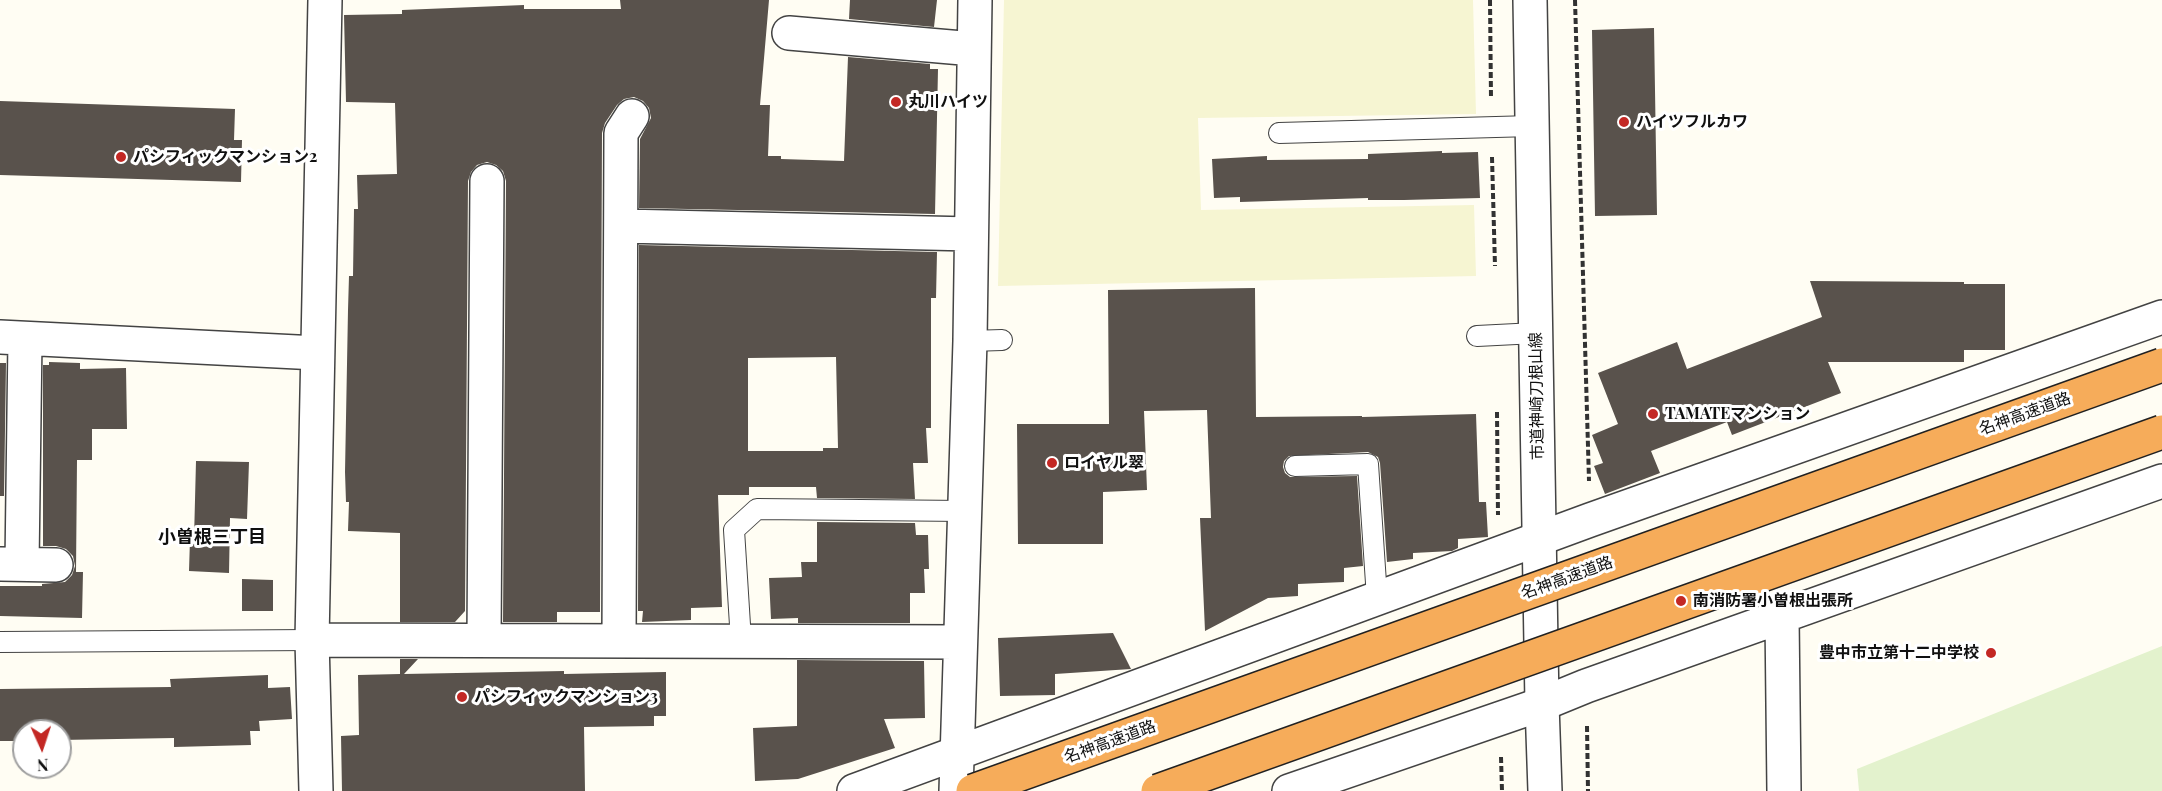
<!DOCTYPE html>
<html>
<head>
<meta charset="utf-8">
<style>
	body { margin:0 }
	#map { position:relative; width:2162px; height:791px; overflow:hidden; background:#fffdf3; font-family:"Playfair Display",serif }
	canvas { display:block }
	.north { position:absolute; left:12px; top:719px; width:60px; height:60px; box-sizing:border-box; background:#fff; border:2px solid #9f9f9f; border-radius:50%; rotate:177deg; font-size:16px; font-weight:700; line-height:24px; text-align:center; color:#101010 }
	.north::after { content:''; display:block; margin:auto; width:21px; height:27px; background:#c32824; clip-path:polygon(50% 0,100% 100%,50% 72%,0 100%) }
</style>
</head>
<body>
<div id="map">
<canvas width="2162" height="791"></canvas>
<div class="north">N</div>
</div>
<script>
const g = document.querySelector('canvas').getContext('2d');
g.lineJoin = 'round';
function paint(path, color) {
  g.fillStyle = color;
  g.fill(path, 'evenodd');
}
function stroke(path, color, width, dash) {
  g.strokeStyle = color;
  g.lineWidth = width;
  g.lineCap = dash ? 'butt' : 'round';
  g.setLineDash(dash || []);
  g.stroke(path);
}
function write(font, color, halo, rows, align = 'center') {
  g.font = font + ' "Playfair Display","Noto Sans JP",serif';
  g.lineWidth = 6;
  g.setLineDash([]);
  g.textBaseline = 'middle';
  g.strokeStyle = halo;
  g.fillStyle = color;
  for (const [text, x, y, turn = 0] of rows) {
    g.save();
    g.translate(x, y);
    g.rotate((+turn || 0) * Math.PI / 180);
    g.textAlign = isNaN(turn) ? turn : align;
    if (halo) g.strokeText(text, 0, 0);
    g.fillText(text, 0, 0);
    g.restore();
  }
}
const farmland = new Path2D(`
	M 1004,0 L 1473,0 L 1476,114 L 1198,118 L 1201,210 L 1474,205 L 1476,276 L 998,286 Z`);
const pitch = new Path2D(`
	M 2162,646 L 2162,791 L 1859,791 L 1857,769 Z`);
const building = new Path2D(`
	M 620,0 L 769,0 L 760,105 L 770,105 L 768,156 L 781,156 L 781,159 L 844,161 L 848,57 L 930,64 L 930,69 L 938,69 L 935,214 L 639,208 L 640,139 L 651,118 L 649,108 L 643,101 L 634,97 L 624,99 L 617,105 L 605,123 L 602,133 L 600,612 L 557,612 L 557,622 L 503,622 L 506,181 L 503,171 L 496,165 L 487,162 L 477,165 L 471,172 L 468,181 L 465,611 L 455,622 L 400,622 L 400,533 L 348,531 L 349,502 L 346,502 L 345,472 L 348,310 L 349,276 L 353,276 L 354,209 L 358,209 L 357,175 L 397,174 L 395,103 L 346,102 L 344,15 L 402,14 L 402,10 L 524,5 L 524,9 L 621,9 Z
	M 850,0 L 937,0 L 934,27 L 849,19 Z
	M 1654,28 L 1657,215 L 1595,216 L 1592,30 Z
	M 0,101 L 235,109 L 234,140 L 242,140 L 241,182 L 0,175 Z
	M 1442,151 L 1442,153 L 1478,152 L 1480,198 L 1404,200 L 1368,200 L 1368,198 L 1240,202 L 1240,197 L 1214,198 L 1212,159 L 1267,156 L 1267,160 L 1368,159 L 1368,154 Z
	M 639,245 L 937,252 L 936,298 L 931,298 L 931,428 L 926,428 L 928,463 L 913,463 L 915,499 L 817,498 L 816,487 L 749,487 L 749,495 L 718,495 L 722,607 L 691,608 L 691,620 L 642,622 L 643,611 L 638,611 ZM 836,357 L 838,448 L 823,448 L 823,451 L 748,451 L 748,358 Z
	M 1810,281 L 1964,282 L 1964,284 L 2005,284 L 2005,350 L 1964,350 L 1964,362 L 1828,362 L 1841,393 L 1732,435 L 1727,422 L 1651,451 L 1660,473 L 1605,494 L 1594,466 L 1603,463 L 1592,435 L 1618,424 L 1598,373 L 1677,342 L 1687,369 L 1822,317 Z
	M 1255,288 L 1256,417 L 1362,416 L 1362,417 L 1476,414 L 1479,502 L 1486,502 L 1488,537 L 1458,539 L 1458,548 L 1452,551 L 1413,553 L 1413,559 L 1387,562 L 1380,463 L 1378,457 L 1368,452 L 1289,456 L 1284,461 L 1283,467 L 1285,473 L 1290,477 L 1357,476 L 1363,566 L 1344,568 L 1344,582 L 1298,584 L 1298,596 L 1268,598 L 1205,631 L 1200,518 L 1211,518 L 1207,410 L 1144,411 L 1147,490 L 1103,492 L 1103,544 L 1018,544 L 1017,424 L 1109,424 L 1108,290 Z
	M 49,362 L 80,363 L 80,369 L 126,368 L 127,429 L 92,429 L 92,460 L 77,460 L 76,572 L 83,572 L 82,618 L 0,616 L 0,586 L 42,586 L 42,584 L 65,582 L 72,575 L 75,566 L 73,556 L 66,549 L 56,546 L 43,546 L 43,365 L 49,365 Z
	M 0,363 L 6,363 L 4,496 L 0,496 Z
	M 196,461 L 249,462 L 247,519 L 230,518 L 229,573 L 189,571 L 190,539 L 194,539 Z
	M 817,522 L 915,523 L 916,535 L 928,535 L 929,569 L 924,569 L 925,593 L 910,593 L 910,623 L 798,623 L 798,618 L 771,619 L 769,578 L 802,577 L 801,562 L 817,562 Z
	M 242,579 L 273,580 L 273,611 L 242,611 Z
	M 1113,633 L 1131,669 L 1055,674 L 1055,695 L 1000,696 L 998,638 Z
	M 400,659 L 418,659 L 404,674 L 564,671 L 564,674 L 666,672 L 666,716 L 654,716 L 654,726 L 584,727 L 585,791 L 342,791 L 341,736 L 359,735 L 358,675 L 400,674 Z
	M 797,660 L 924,661 L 925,718 L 884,719 L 895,748 L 798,779 L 755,781 L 753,728 L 797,726 Z
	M 268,675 L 268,688 L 290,687 L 292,719 L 259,721 L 260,731 L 250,731 L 251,745 L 174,747 L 174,738 L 60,740 L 60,731 L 24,731 L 24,741 L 0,741 L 0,689 L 171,687 L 170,679 Z`);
const path = new Path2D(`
	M 1490,0 L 1491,98
	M 1575,0 L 1589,481
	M 1492,157 L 1495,266
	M 1497,412 L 1498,515
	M 1587,726 L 1588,791
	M 1501,757 L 1502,791`);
const service = new Path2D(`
	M 1279,133 L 1532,126
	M 1477,336 L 1536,333
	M 970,341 L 1002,340
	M 1295,466 L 1368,464 L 1377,598
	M 741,641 L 734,530 L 757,509 L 965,511
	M 0,642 L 312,640`);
const minor = new Path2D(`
	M 789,33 L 974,49
	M 622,226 L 971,234
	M 0,337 L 317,353
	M 0,564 L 56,565
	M 22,564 L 25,339
	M 1782,617 L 1784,791
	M 312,640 L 960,642
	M 484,640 L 487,181
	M 619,640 L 621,133 L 632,116
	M 316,791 L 312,640 L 325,0
	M 854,791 L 1590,520 L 2162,317
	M 956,791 L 970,341 L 975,0
	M 1289,791 L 1542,704 L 1586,686 L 2162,481`);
const tertiary = new Path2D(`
	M 1530,0 L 1542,704 L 1545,791`);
const motorwayBridge = new Path2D(`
	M 973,791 L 2162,365
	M 1158,791 L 2162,432`);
const markers = [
	[896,102,6,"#c32824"],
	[1624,122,6,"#c32824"],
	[121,157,6,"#c32824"],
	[1653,414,6,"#c32824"],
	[1052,463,6,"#c32824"],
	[1681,601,6,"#c32824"],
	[1991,653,6,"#c32824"],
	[462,697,6,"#c32824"]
];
const poiNames = [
	["丸川ハイツ",908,102],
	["ハイツフルカワ",1636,122],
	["パシフィックマンション2",133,157],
	["TAMATEマンション",1665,414],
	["ロイヤル翠",1064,463],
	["南消防署小曽根出張所",1693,601],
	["豊中市立第十二中学校",1979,653,"right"],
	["パシフィックマンション3",474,697]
];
const streetNames = [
	["市道神崎刀根山線",1537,396,-91],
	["名神高速道路",2025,414,-20],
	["名神高速道路",1567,578,-20],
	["名神高速道路",1110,742,-20]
];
const neighbourhoodNames = [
	["小曽根三丁目",212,537]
];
paint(farmland, '#f6f5d2');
paint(pitch, '#e3f2cd');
paint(building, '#59524c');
stroke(service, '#434343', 22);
stroke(minor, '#434343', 36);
stroke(tertiary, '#434343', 36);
stroke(path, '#323232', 4, [6, 3]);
stroke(service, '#fff', 20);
stroke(minor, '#fff', 33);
stroke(tertiary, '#fff', 33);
stroke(motorwayBridge, '#212121', 36, []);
stroke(motorwayBridge, '#f6ac5a', 33);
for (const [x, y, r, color] of markers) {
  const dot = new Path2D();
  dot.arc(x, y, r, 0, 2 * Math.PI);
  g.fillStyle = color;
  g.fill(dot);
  stroke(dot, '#fff', 2);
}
write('bold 16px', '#101010', '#fff', poiNames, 'left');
write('16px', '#101010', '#fff', streetNames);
write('bold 18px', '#101010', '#fff', neighbourhoodNames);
</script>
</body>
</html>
